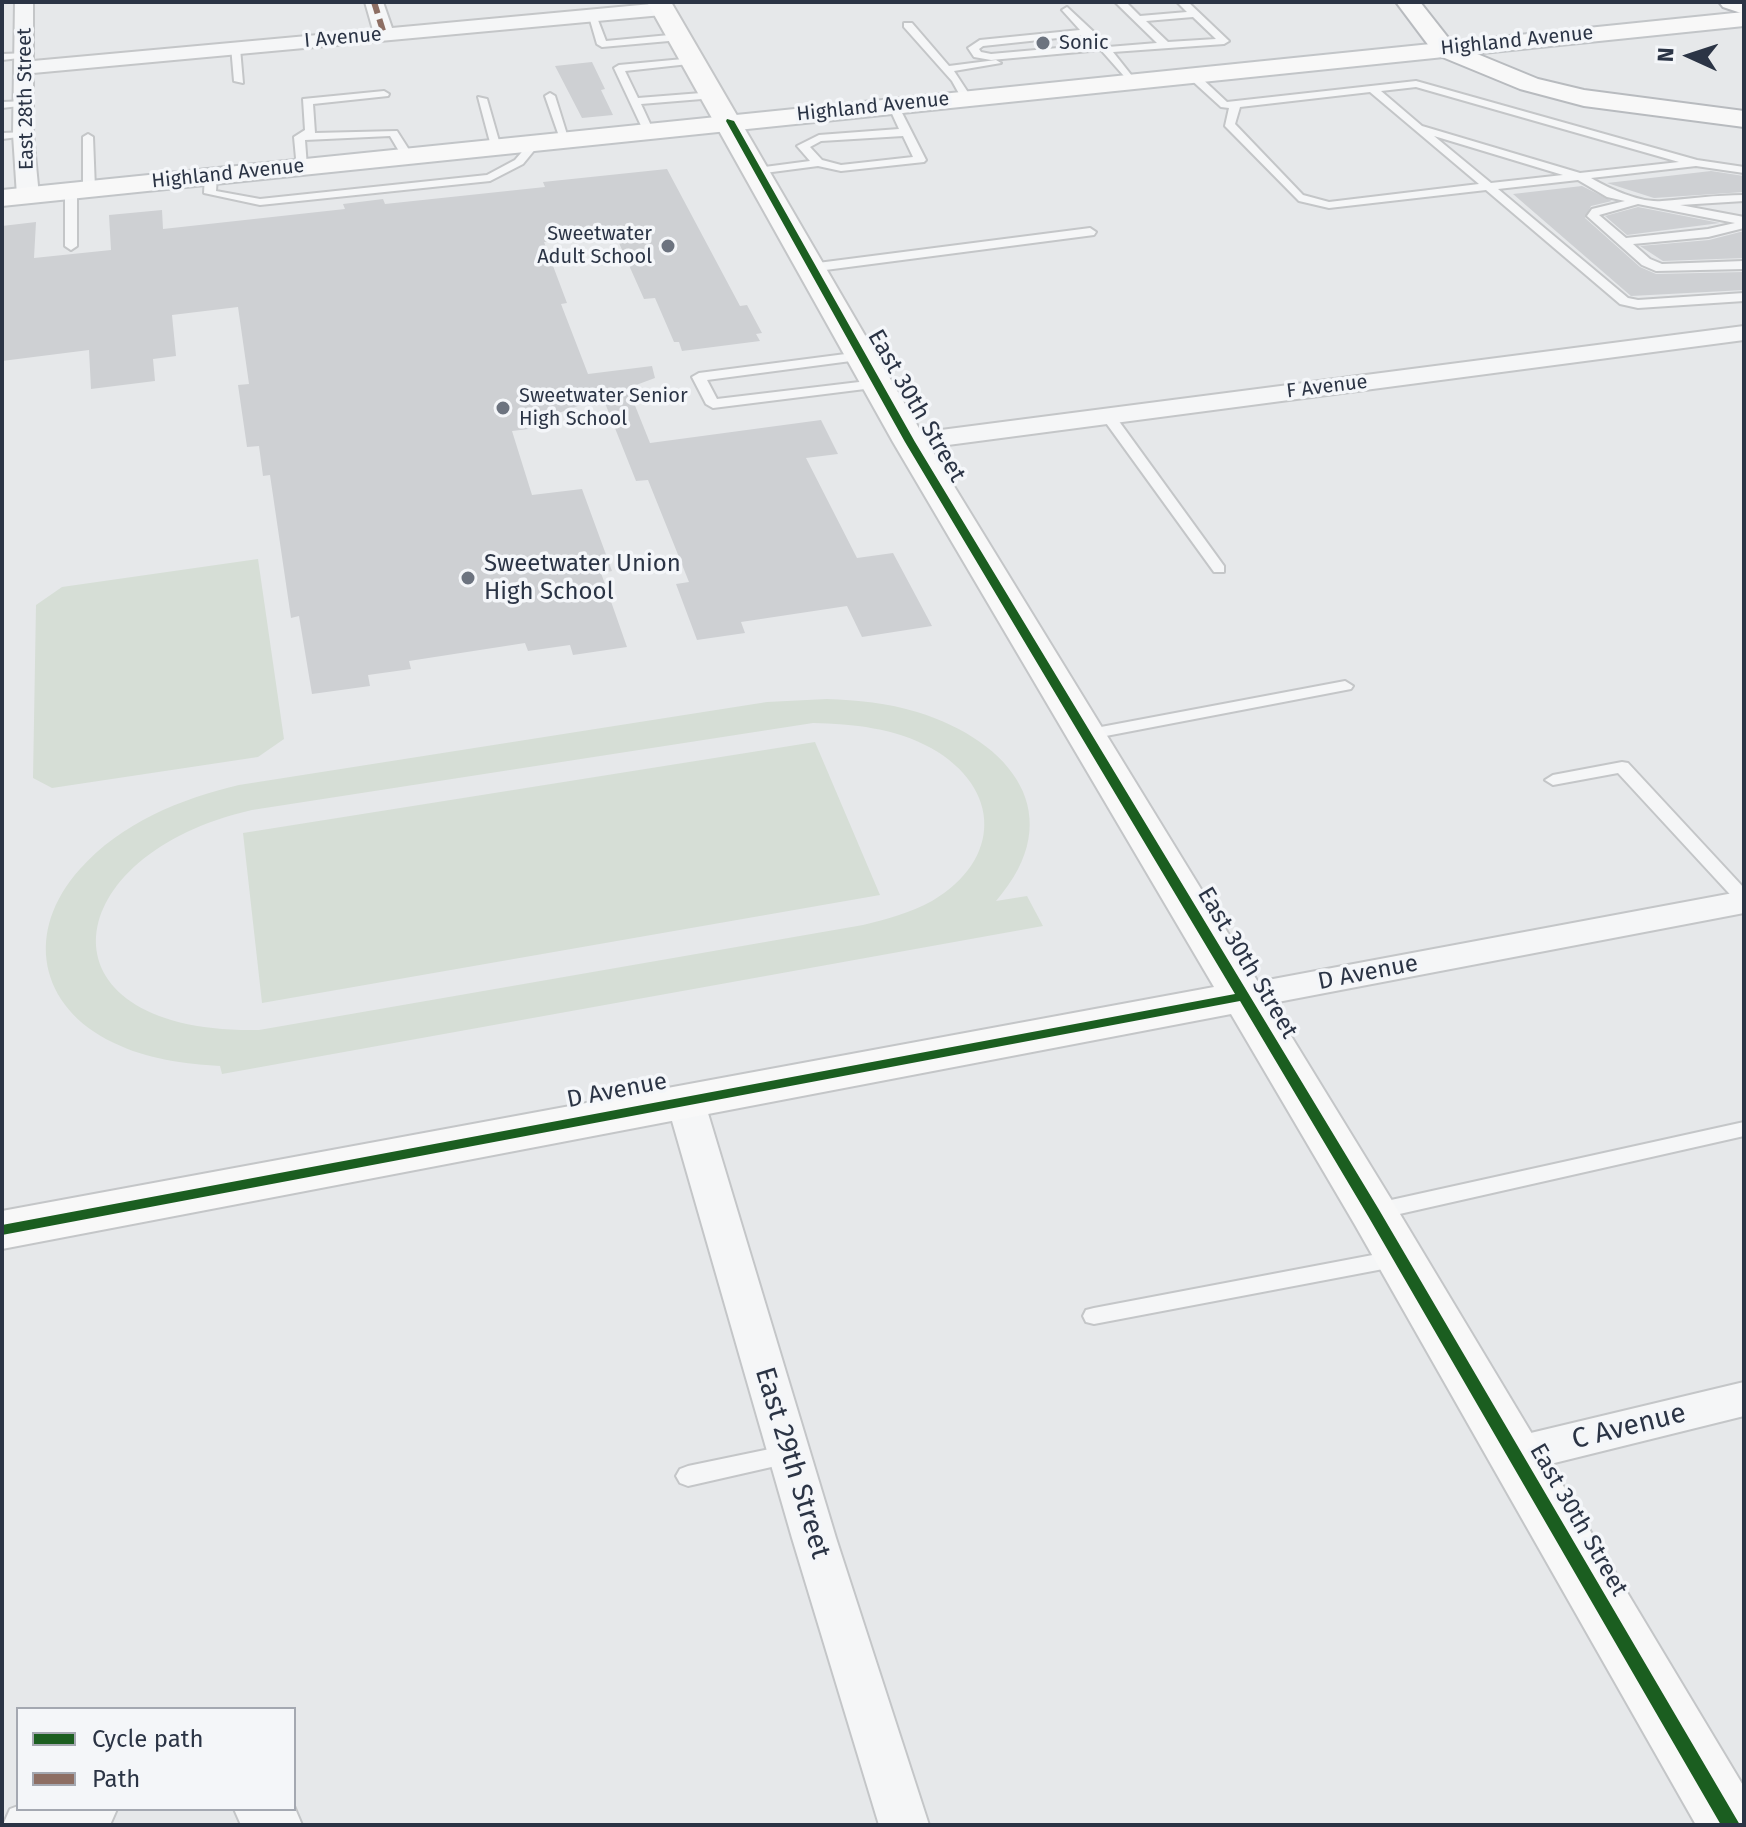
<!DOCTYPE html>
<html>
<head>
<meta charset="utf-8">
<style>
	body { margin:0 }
	#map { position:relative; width:1746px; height:1827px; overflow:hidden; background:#e6e8ea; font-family:"Fira Sans",sans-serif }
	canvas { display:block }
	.frame { position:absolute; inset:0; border:4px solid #2b3445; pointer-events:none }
	.legend { position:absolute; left:16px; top:1707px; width:280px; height:104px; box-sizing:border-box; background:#f4f6f9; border:2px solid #a4a8b1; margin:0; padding:10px 14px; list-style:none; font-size:24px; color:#2b3445 }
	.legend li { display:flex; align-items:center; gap:16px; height:40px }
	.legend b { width:40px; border:2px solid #a4a8b1 }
	.north { position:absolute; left:1650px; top:16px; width:80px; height:80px; -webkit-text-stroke:6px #f4f6f9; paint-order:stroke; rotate:273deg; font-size:22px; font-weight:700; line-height:32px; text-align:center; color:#2b3445 }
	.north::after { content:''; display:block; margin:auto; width:28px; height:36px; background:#2b3445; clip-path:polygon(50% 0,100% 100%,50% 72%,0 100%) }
</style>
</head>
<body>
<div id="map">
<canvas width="1746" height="1827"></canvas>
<div class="frame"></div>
<ul class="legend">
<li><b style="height:10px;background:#1b5e20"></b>Cycle path</li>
<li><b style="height:10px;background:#8d6e63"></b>Path</li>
</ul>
<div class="north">N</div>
</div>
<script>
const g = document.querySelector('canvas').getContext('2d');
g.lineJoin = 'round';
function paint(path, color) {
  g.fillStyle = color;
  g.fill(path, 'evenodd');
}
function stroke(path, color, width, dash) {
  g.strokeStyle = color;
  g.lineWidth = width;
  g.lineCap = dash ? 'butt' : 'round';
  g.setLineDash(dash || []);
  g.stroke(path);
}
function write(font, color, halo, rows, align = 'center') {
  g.font = font + ' "Fira Sans",sans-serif';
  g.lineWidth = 7;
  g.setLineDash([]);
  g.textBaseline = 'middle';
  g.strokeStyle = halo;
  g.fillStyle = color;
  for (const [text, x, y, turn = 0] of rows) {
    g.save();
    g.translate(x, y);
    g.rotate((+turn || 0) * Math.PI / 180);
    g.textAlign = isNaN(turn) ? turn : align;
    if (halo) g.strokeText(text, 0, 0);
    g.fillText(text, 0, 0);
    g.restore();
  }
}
const green = new Path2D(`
	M 258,559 L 284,739 L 258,757 L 52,788 L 33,778 L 36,605 L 62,587 Z
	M 827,699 C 857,700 888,703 917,712 C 1011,741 1071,815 996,901 L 1027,896 L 1043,926 L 222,1074 L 220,1066 C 184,1064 147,1059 114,1043 C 38,1007 24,931 80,869 C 121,823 180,799 239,785 L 767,702 ZM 813,723 C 853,724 895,728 931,748 C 1002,788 1002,860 932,901 C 910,913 887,919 863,925 L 259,1030 C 31,1034 55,854 252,810 Z
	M 815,742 L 880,895 L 262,1003 L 243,833 Z`);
const building = new Path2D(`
	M 592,62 L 605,89 L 601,90 L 613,115 L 582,118 L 555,66 Z
	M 667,169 L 740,306 L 747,305 L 762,333 L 756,334 L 760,341 L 682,351 L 679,342 L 674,342 L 655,298 L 644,299 L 615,234 L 544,242 L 567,303 L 561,304 L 588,374 L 652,366 L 655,378 L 628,388 L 650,443 L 821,420 L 838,454 L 806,458 L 857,558 L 893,553 L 932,626 L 862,637 L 847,606 L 741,622 L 745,633 L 697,640 L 676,584 L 689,582 L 648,480 L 636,481 L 603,398 L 619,391 L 556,414 L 560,425 L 512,431 L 532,495 L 582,489 L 612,571 L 601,573 L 627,647 L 573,655 L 570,645 L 528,651 L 525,643 L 409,661 L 411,669 L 368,675 L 370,686 L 312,694 L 299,616 L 291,618 L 270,475 L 263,476 L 259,446 L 247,447 L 238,385 L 249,384 L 238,307 L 172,315 L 176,356 L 153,359 L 155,381 L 91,389 L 89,350 L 2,361 L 2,226 L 36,222 L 34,258 L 111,250 L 109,215 L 162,210 L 163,229 L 345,209 L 343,204 L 383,199 L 385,204 L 545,187 L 543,182 Z
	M 1711,171 L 1744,176 L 1744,192 L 1654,198 L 1607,183 Z
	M 1582,186 L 1612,201 L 1591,206 L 1585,218 L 1640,267 L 1656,274 L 1744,272 L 1744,290 L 1631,296 L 1513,194 Z
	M 1638,207 L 1720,223 L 1627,235 L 1605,216 Z
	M 1744,231 L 1744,258 L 1663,261 L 1640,246 L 1709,240 Z`);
const lane = new Path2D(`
	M 1115,2 L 1126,2 L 1140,16 L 1187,12 L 1177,2 L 1188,2 L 1229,41 L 1224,44 L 1113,52 L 1136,81 L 1131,84 L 1101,50 L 991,60 L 974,57 L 968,48 L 980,40 L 1080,30 L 1062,10 L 1067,7 L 1097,35 L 1097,39 L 1089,39 L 1086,35 L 983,46 L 979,49 L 981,52 L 991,54 L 1103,44 L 1108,47 L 1157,43 ZM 1193,17 L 1216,39 L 1168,42 L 1146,21 Z
	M 588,13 L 596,15 L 606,41 L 680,34 L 685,37 L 680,40 L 602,47 L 597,44 Z
	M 904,23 L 912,23 L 949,66 L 996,60 L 1001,63 L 954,71 L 971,97 L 962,99 L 952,81 L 904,27 Z
	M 231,46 L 240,48 L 243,83 L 234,81 Z
	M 28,53 L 28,57 L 2,60 L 2,54 Z
	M 694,58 L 698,59 L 698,63 L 625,71 L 638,98 L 714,92 L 719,95 L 714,98 L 641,104 L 653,130 L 644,132 L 614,68 L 619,65 Z
	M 1188,73 L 1196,73 L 1227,102 L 1416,81 L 1697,160 L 1744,167 L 1744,173 L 1696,166 L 1591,178 C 1610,189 1640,203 1662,201 C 1689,199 1716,195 1744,195 L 1744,201 L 1680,205 L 1744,217 L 1744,228 L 1708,237 L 1633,244 L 1650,259 L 1662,264 L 1744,261 L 1744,269 L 1656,271 L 1642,265 L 1587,216 L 1592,209 L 1625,201 L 1607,197 L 1578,180 L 1498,189 L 1628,298 L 1638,300 L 1744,293 L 1744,301 L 1638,308 L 1620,304 L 1486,190 L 1329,208 L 1299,201 L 1225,126 L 1229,108 L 1221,107 L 1188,77 ZM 1416,87 L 1679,162 L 1580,173 L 1422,126 L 1381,91 ZM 1370,92 L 1479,184 L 1329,202 L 1303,195 L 1235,124 L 1240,107 ZM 1434,136 L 1563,175 L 1491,183 ZM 1638,204 L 1735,223 L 1708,229 L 1626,238 L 1599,215 Z
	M 384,91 L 389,94 L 388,96 L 313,104 L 315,133 L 397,131 L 413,156 L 411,158 L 403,158 L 390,136 L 305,140 L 307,167 L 297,169 L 294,137 L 305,130 L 303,99 Z
	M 550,93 L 555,96 L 569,141 L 560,139 L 545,96 Z
	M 478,97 L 487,99 L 501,148 L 491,146 Z
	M 28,101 L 28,105 L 2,108 L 2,102 Z
	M 893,102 L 898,105 L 926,160 L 924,162 L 841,171 L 818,166 L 757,174 L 751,171 L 757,168 L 810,161 L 797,146 L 819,135 L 899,129 L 888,105 ZM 903,136 L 913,157 L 841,165 L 822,160 L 810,147 L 821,141 Z
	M 27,132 L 27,136 L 2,139 L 2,133 Z
	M 88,134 L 93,137 L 95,189 L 89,192 L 83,189 L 83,137 Z
	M 532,140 L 541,142 L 523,164 L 490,181 L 260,205 L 204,193 L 205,176 L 211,173 L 217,176 L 216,191 L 260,199 L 487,175 L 515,160 Z
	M 71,188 L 77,191 L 77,246 L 71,250 L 65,246 L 65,191 Z
	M 1090,228 L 1096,232 L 1094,235 L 810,272 L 804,268 L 810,264 Z
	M 861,352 L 866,353 L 866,359 L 707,380 L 717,399 L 876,380 L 883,384 L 881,387 L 713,408 L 706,404 L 692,377 L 699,373 Z
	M 1108,412 L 1113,413 L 1224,566 L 1224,572 L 1214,572 L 1101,416 Z
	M 1345,681 L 1353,686 L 1351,689 L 1085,740 L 1077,735 L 1085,730 Z
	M 1622,762 L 1628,763 L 1744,888 L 1744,905 L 1738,903 L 1618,773 L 1553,785 L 1545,780 L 1553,775 Z
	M 1744,1122 L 1744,1136 L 1373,1220 L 1366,1217 L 1363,1212 L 1366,1207 L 1373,1204 Z
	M 1399,1250 L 1406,1252 L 1410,1258 L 1406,1264 L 1399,1266 L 1094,1324 L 1086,1322 L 1083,1316 L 1086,1310 L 1094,1308 Z
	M 789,1445 L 797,1447 L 800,1454 L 797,1461 L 789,1463 L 688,1486 L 680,1483 L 676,1476 L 680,1469 L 688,1466 Z`);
const street = new Path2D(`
	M 15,2 L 33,2 L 33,61 L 373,30 L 365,2 L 383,2 L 392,28 L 662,3 L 671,9 L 662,15 L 33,73 L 33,134 L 39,196 L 28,202 L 17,196 L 13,134 Z
	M 1744,326 L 1744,340 L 910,450 L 901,447 L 897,442 L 901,437 L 910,434 Z
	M 1744,891 L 1744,913 L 1241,1009 L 1228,1005 L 1223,997 L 1228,989 L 1241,985 Z
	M 685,1087 L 698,1091 L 704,1100 L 836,1538 L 929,1825 L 879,1825 L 792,1538 L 666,1100 L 672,1091 Z
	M 1744,1382 L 1744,1416 L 1514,1473 L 1499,1468 L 1492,1455 L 1499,1442 L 1514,1437 Z
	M 18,1806 L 18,1809 L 117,1809 L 110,1825 L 3,1825 L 10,1809 Z
	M 294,1806 L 302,1825 L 241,1825 L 234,1809 L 294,1809 Z`);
const secondary = new Path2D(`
	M 647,2 L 671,2 L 927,442 L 1391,1199 L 1744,1787 L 1744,1825 L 1696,1825 L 1355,1225 L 1231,1014 L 2,1249 L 2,1211 L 1214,987 L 893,442 Z`);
const primary = new Path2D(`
	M 1744,12 L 1744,26 L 2,206 L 2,190 Z`);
const highway = new Path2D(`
	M 1396,2 L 1420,2 L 1453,44 L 1538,79 L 1584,90 L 1744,111 L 1744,127 L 1584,106 L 1520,89 L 1435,54 Z
	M 1719,2 L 1744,2 L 1744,14 L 1723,7 Z`);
const quiet = new Path2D(`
	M 374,2 L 384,34`);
const cycleway = new Path2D(`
	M 727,119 L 734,121 L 915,442 L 1378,1208 L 1740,1825 L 1721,1825 L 1368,1216 L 1240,1001 L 2,1235 L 2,1225 L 1235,994 L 905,442 L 726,121 Z`);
const markers = [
	[1043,43,8,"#6c737f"],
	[668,246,8,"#6c737f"],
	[503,408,8,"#6c737f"],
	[468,578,8,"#6c737f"]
];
const farStreetnames = [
	["I Avenue",343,38,-5],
	["Highland Avenue",1517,41,-6],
	["East 28th Street",26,99,-91],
	["Highland Avenue",873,107,-6],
	["Highland Avenue",228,174,-6],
	["F Avenue",1327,387,-7]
];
const farPoinames = [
	["Sonic",1059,43],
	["Sweetwater",652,234,"right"],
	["Adult School",652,257,"right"],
	["Sweetwater Senior",519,396],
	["High School",519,419]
];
const streetNames = [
	["East 30th Street",916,406,60],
	["East 30th Street",1247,963,59],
	["D Avenue",1368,973,-11],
	["D Avenue",617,1091,-11],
	["East 30th Street",1578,1520,60]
];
const poiNames = [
	["Sweetwater Union",484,564],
	["High School",484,592]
];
const nearStreetnames = [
	["C Avenue",1629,1427,-14],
	["East 29th Street",792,1463,73]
];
paint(green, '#d6ded6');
paint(building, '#ced0d3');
stroke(lane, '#c4c6c8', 4);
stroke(street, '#c4c6c8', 4);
stroke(secondary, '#c4c6c8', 4);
stroke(primary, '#c2c5c8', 4);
stroke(highway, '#b8bbbf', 4);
paint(lane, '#f5f6f7');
paint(street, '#f5f6f7');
paint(secondary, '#f8f8f8');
paint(primary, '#f8f8f8');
paint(highway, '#f8f8f8');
stroke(quiet, '#8d6e63', 6, [12, 6]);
paint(cycleway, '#1b5e20');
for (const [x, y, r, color] of markers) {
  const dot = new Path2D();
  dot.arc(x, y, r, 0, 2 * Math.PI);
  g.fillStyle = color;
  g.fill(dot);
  stroke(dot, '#f4f6f9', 3);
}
write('20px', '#2b3445', '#f4f6f9', farStreetnames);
write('20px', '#2b3445', '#f4f6f9', farPoinames, 'left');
write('24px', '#2b3445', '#f4f6f9', streetNames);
write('24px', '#2b3445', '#f4f6f9', poiNames, 'left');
write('28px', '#2b3445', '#f4f6f9', nearStreetnames);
</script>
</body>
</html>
